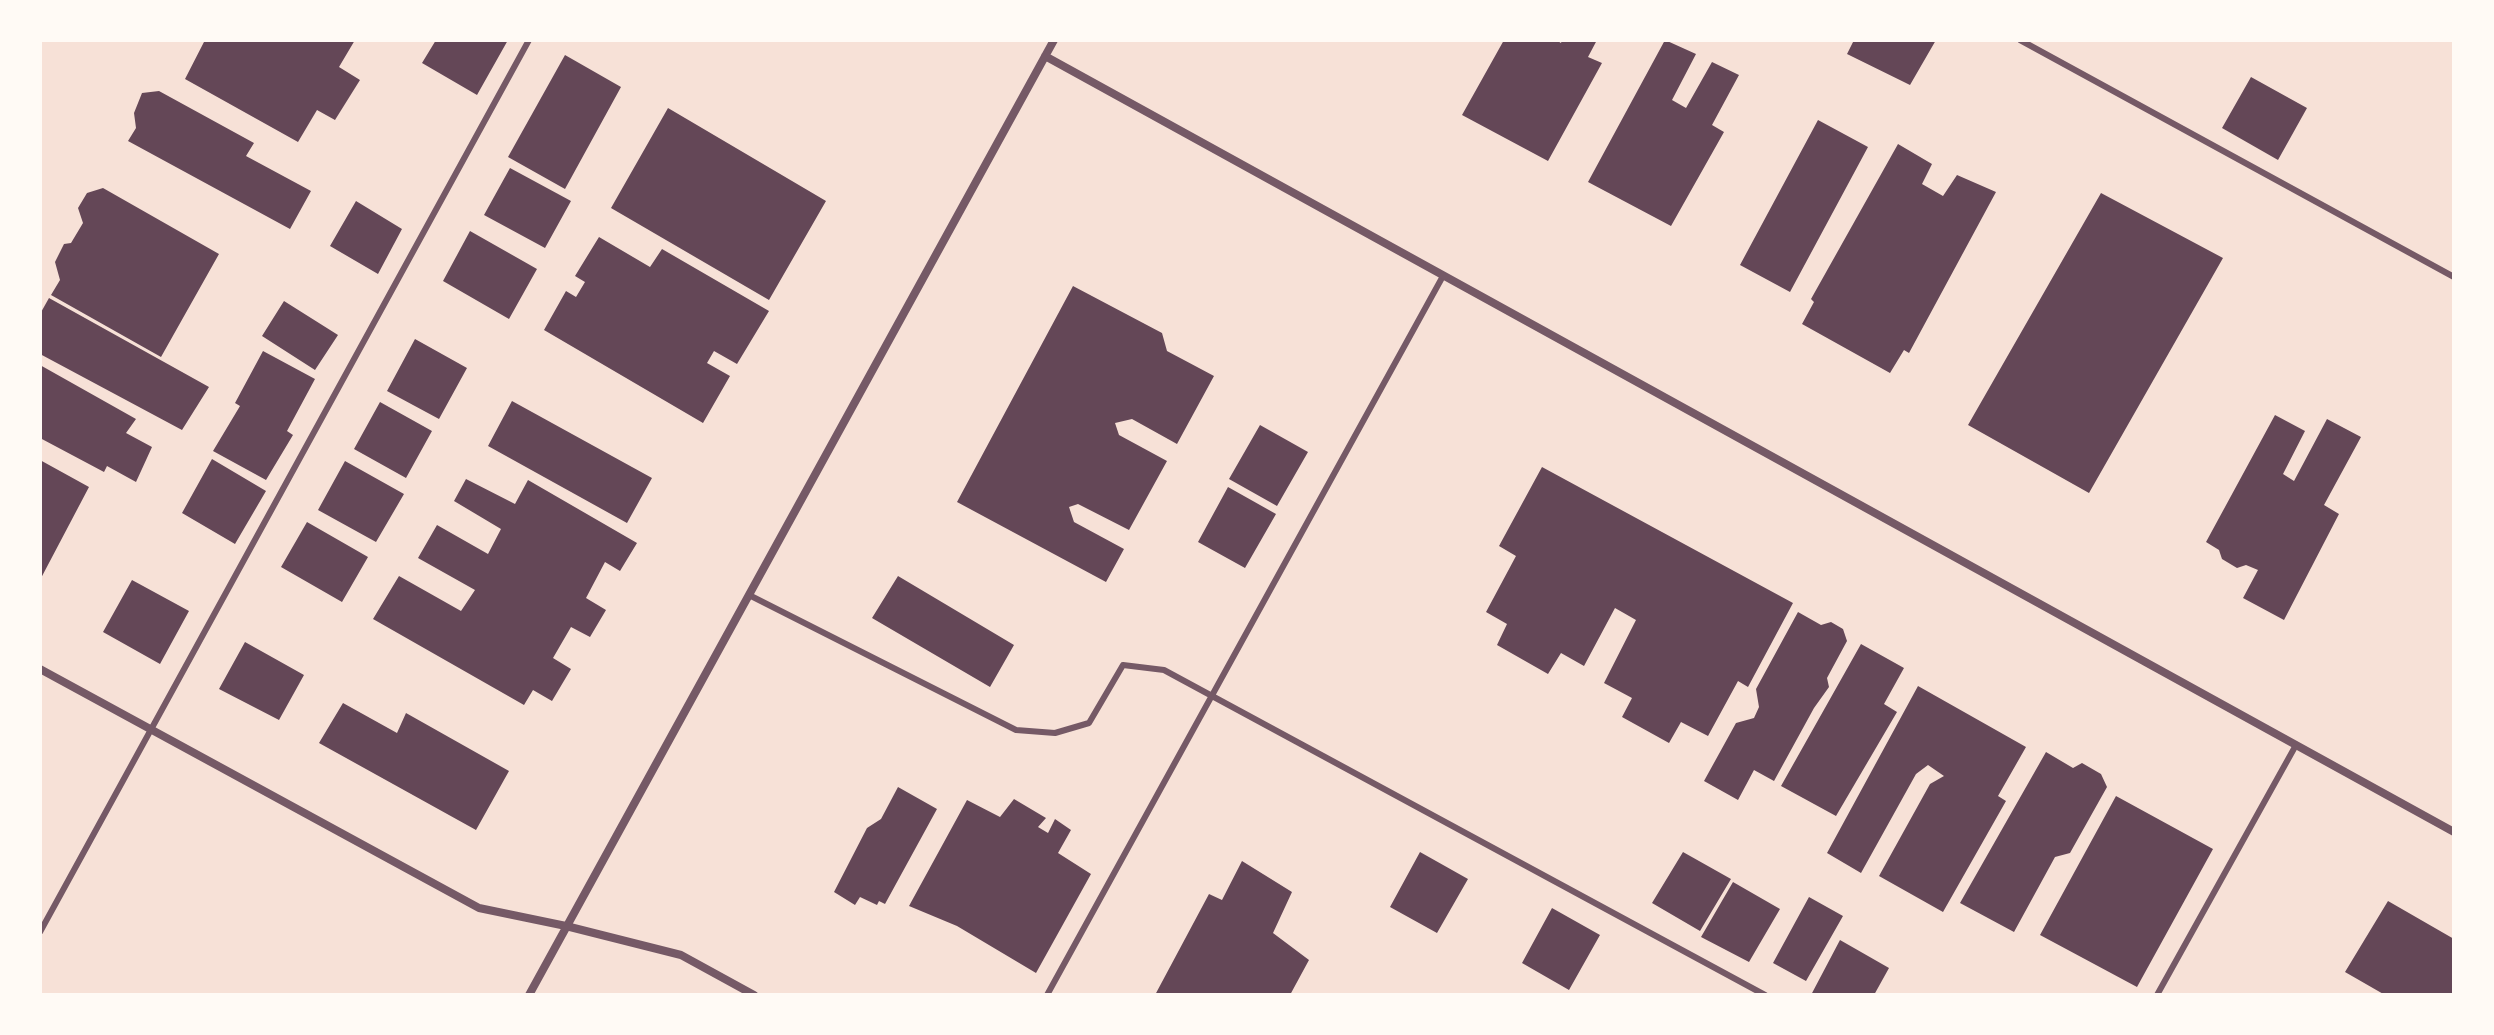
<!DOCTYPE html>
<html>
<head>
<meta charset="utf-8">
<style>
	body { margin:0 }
	#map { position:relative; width:2494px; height:1035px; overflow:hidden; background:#f7e1d7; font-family:Mulish,sans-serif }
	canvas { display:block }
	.frame { position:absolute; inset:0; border:42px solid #fffaf5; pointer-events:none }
</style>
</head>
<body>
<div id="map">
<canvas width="2494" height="1035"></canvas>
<div class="frame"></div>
</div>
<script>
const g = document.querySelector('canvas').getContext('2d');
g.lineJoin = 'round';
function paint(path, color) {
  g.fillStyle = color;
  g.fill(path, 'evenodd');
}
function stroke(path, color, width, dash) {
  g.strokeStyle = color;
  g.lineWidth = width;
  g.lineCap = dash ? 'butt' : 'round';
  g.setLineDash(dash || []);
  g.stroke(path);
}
const building = new Path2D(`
	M 205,40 L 355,40 L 339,67 L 360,80 L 335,120 L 317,110 L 298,142 L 185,79 Z
	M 436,40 L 508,40 L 477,95 L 422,63 Z
	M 1504,40 L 1556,40 L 1561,43 L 1562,40 L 1597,40 L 1588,57 L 1602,63 L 1548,161 L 1462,115 Z
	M 1665,40 L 1696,54 L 1672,100 L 1686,108 L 1712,62 L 1739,75 L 1712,125 L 1724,132 L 1671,226 L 1588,182 Z
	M 1854,40 L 1936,40 L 1910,85 L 1847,54 Z
	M 565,55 L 621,87 L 565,189 L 508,157 Z
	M 2251,77 L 2307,108 L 2278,160 L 2222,128 Z
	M 159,91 L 254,143 L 246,156 L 311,191 L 290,229 L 128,141 L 136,128 L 134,113 L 142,93 Z
	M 668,108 L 826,201 L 769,300 L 611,208 Z
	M 1818,120 L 1868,147 L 1790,292 L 1740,265 Z
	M 1898,144 L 1932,164 L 1922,184 L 1943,196 L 1957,175 L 1996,192 L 1909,353 L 1904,350 L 1890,373 L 1802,324 L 1814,302 L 1811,299 Z
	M 510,168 L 571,201 L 545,248 L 484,215 Z
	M 103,188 L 219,254 L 161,357 L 51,295 L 60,280 L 55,262 L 64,244 L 71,243 L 83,223 L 78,208 L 87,193 Z
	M 2101,193 L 2223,258 L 2089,493 L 1968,425 Z
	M 356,201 L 402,229 L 378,274 L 330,246 Z
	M 470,231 L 537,269 L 509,319 L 443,281 Z
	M 599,237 L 650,267 L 662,249 L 769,311 L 737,364 L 714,351 L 707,363 L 730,376 L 703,423 L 544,330 L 566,291 L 576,297 L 585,282 L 575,276 Z
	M 1073,286 L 1162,333 L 1167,351 L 1214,376 L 1177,444 L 1132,419 L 1115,423 L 1119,435 L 1167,461 L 1129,530 L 1078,504 L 1069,507 L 1074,522 L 1124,549 L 1106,582 L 957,502 Z
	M 49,298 L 209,387 L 182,430 L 40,354 L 40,314 Z
	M 284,301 L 338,335 L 315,370 L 262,336 Z
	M 415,339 L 467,368 L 439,419 L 387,391 Z
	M 263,351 L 315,379 L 287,431 L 293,435 L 266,480 L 213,451 L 240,406 L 235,403 Z
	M 40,365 L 136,419 L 126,433 L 152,447 L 136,482 L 107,466 L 104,472 L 40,438 Z
	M 512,401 L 652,478 L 627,523 L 488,446 Z
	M 380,402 L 432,431 L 406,478 L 354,449 Z
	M 2275,415 L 2305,431 L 2283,474 L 2294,481 L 2327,419 L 2361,437 L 2324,505 L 2339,514 L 2284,620 L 2243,598 L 2258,570 L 2246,565 L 2237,568 L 2222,559 L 2219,550 L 2206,542 Z
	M 1260,425 L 1308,452 L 1277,506 L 1229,479 Z
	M 212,459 L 266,491 L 235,544 L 182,513 Z
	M 40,460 L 89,487 L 40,580 Z
	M 345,461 L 404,494 L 376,542 L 318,510 Z
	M 1542,467 L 1793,603 L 1748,687 L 1738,681 L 1708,736 L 1681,722 L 1669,743 L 1622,717 L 1632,698 L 1604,683 L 1636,620 L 1615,608 L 1584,666 L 1561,653 L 1548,674 L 1497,645 L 1507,624 L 1486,612 L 1516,556 L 1499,546 Z
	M 466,479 L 515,504 L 528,480 L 637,543 L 620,571 L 605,562 L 586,598 L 606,610 L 590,637 L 571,627 L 553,658 L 571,669 L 552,701 L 533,690 L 524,705 L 373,619 L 399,576 L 461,611 L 475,590 L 418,558 L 437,525 L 488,554 L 501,529 L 454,501 Z
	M 1228,487 L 1276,514 L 1245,568 L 1198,542 Z
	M 307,522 L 368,557 L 342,602 L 281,567 Z
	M 898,576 L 1014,645 L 990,687 L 872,618 Z
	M 132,580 L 189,611 L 160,664 L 103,632 Z
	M 1798,612 L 1821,625 L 1831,622 L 1843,629 L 1847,641 L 1827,678 L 1829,687 L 1814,708 L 1774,781 L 1754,770 L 1738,800 L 1704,781 L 1736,723 L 1754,718 L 1759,707 L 1756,689 Z
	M 245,642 L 304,675 L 279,720 L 219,689 Z
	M 1861,644 L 1904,668 L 1884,704 L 1897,712 L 1836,816 L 1781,786 Z
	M 1918,686 L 2026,747 L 1998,796 L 2006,801 L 1943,912 L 1879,876 L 1930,784 L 1944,776 L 1928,765 L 1916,774 L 1861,873 L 1827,853 Z
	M 343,703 L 397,733 L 406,713 L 509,771 L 476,830 L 319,743 Z
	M 2046,752 L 2073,768 L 2082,763 L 2101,774 L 2107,787 L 2070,853 L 2055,857 L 2014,932 L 1960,903 Z
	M 898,787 L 937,809 L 885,904 L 879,901 L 877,905 L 860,897 L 855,905 L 834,892 L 867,828 L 881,819 Z
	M 2116,796 L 2213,849 L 2137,987 L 2040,935 Z
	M 1014,799 L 1046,818 L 1038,827 L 1048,833 L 1055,819 L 1071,830 L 1058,853 L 1091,874 L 1036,973 L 957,926 L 909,906 L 967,800 L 1000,817 Z
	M 1420,852 L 1468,879 L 1437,933 L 1390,907 Z
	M 1683,852 L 1731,879 L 1700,931 L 1652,903 Z
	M 1242,861 L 1292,892 L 1273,933 L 1309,960 L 1290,995 L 1155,995 L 1209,894 L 1222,900 Z
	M 1733,882 L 1780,909 L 1749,962 L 1701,937 Z
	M 1809,897 L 1843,916 L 1806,981 L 1773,963 Z
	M 2388,901 L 2454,939 L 2454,995 L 2385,995 L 2345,972 Z
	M 1552,908 L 1600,935 L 1569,990 L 1522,963 Z
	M 1840,940 L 1889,968 L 1874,995 L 1811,995 Z`);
const service = new Path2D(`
	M 2020,40 L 2454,277
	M 749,595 L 1016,730 L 1055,733 L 1089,723 L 1123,665 L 1164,670 L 1765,995
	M 40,932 L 529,40
	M 1047,995 L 1443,276
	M 2157,995 L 2296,745`);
const minor = new Path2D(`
	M 1045,56 L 2454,832
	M 40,669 L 479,908 L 566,926 L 681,955 L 754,995
	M 529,995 L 1054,40`);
paint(building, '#644757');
stroke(service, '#755966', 6);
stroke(minor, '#755966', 8);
</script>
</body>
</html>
